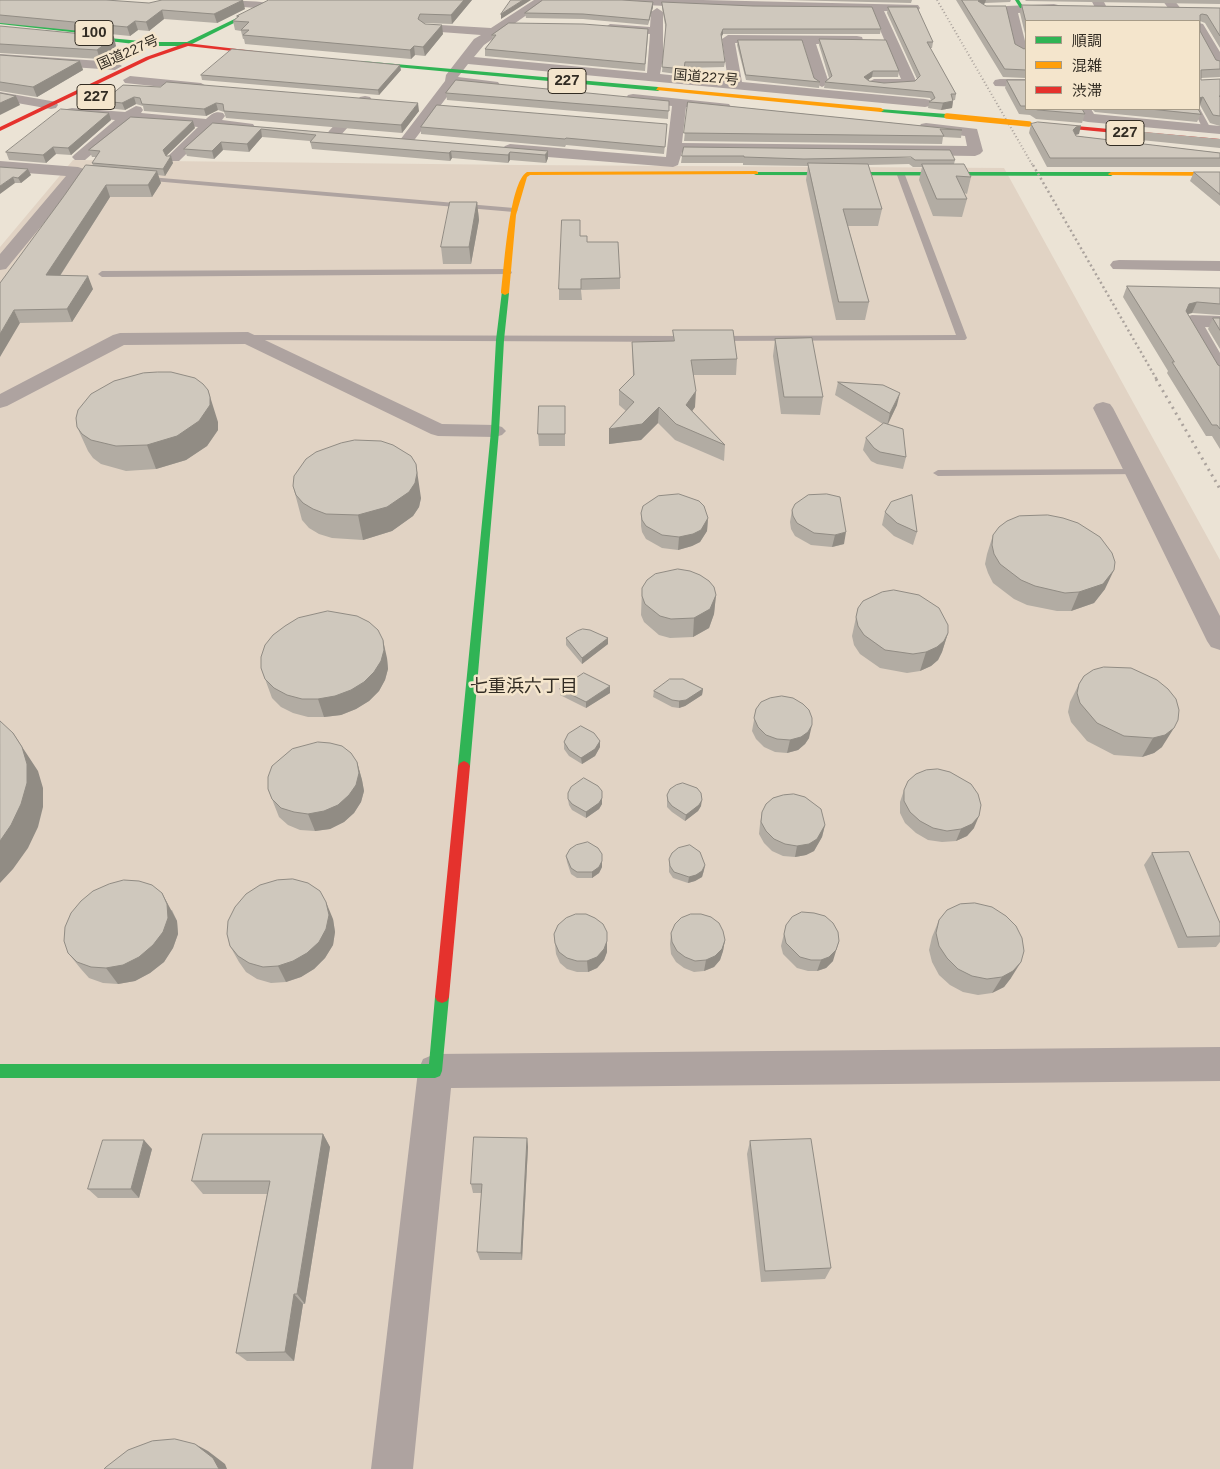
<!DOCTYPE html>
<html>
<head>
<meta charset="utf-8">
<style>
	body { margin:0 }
	#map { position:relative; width:1220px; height:1469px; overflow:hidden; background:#ebe3d5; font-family:Arial,"Noto Sans JP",sans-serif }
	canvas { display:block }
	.legend { position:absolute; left:1025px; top:20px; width:175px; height:90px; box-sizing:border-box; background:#f4e5cc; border:1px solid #a69b88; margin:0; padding:6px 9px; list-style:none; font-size:15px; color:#322c23 }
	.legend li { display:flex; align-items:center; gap:10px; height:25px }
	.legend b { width:25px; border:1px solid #a69b88 }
</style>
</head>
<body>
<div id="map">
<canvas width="1220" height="1469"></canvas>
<ul class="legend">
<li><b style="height:6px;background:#30b455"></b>順調</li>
<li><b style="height:6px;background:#ff9f0a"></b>混雑</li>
<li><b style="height:6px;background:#e5322d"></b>渋滞</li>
</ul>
</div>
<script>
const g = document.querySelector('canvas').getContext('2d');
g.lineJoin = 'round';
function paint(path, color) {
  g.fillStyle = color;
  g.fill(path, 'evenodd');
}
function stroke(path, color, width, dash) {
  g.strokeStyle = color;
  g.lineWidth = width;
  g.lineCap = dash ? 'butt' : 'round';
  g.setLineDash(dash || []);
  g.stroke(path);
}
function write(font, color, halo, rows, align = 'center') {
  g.font = font + ' Arial,"Noto Sans JP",sans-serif';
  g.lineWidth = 5;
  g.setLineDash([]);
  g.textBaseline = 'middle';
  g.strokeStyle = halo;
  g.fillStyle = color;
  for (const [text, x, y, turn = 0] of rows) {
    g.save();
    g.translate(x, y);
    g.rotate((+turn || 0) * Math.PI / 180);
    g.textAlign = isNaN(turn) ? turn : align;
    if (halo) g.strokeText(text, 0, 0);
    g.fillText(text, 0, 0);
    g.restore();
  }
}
const industrial = new Path2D(`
	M 73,160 L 520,165 L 1004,168 L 1220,560 L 1220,1469 L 0,1469 L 0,247 Z`);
const lane = new Path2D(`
	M 1199,107 L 1211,129 L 1210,131 L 1204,131 L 1193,109 Z
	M 898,173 L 905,175 L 967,338 L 965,340 L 713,341 L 713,337 L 716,336 L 956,335 L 897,175 Z
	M 138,176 L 514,208 L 518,210 L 514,212 L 141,180 L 137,178 Z
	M 508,269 L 512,272 L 511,274 L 102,277 L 98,274 L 102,271 Z
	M 248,335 L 692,336 L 697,339 L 692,342 L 245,340 L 243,338 Z
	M 1135,469 L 1139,470 L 1140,472 L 1139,474 L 938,476 L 933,473 L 938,470 Z`);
const street = new Path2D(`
	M 201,0 C 216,0 265,0 274,5 L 268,9 L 207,4 Z
	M 534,0 L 548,0 L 484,45 L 474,57 L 647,73 L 650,34 L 610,32 L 604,28 L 610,24 L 650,27 L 651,12 L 657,8 L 663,12 L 663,58 L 660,74 L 728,81 L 722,39 L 728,35 L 857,36 L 862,37 L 863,40 L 862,43 L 816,44 L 829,83 L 822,87 L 815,83 L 803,43 L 735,43 L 742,82 L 925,99 L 930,100 L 932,103 L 930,106 L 925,107 L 468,64 L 458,77 L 498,82 L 500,85 L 498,88 L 456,85 L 412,143 L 402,143 L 400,140 L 445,81 L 446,75 L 474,39 L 481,35 L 427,31 L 421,27 L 423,24 L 491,28 Z
	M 617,0 L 702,0 L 918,5 L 920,8 L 918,11 L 914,12 L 884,11 L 917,83 C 912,89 872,89 867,83 L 874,79 L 901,79 L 872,11 L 753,10 L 623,4 Z
	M 1091,0 L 1103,0 L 1107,8 L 1105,11 L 1097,11 Z
	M 1162,0 L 1174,0 L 1182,10 L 1180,13 L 1172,13 Z
	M 1054,4 L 1058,5 L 1060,8 L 1058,11 L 1018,13 L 1026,45 L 1026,54 L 1017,54 L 1011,38 L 1005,9 L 1007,6 Z
	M 1199,23 L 1203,24 L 1220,52 L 1220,68 L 1215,67 L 1199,38 Z
	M 0,54 L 115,62 L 122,66 L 115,70 L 0,62 Z
	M 130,76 L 201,83 L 208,87 L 201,91 L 125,83 L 123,80 Z
	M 1000,79 L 1026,79 L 1026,87 L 995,86 L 993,83 L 995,80 Z
	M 0,92 L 51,101 L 56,102 L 58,105 L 56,108 L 51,109 L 0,100 Z
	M 633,94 L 729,104 L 731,107 L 729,110 L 724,111 L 686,107 L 682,143 L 967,146 L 965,136 L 921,130 L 919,127 L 921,124 L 926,123 L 977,129 L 983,151 L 980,154 L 975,156 L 682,152 L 678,165 L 673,167 L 510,154 L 505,152 L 502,149 L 505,146 L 510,144 L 666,157 L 672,106 L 628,101 L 626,98 L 628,95 Z
	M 365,96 L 370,97 L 372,100 L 370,103 L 339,137 L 329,137 L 327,134 L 329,131 L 360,97 Z
	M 136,106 L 141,107 L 143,110 L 141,113 L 206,119 C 212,114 215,111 223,113 L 225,116 L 222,120 L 253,124 L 255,127 L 253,130 L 248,131 L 213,128 L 179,161 L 169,161 L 166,158 L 198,127 L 131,121 L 85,160 L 75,160 L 72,157 L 75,154 L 115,120 L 72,116 L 67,115 L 65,112 L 67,109 L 72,108 L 125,112 Z
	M 1077,109 L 1091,109 L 1094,114 L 1220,126 L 1220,134 L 1088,122 L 1083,121 Z
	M 0,161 L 78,167 L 84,169 L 86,172 L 6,269 L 0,270 L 0,254 L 66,176 L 0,171 Z
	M 1119,260 L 1220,261 L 1220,271 L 1113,269 L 1110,265 L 1113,261 Z
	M 1192,315 L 1220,316 L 1220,328 L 1205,327 L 1220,353 L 1220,376 L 1213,374 L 1210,370 L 1183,321 L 1185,317 Z
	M 248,332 L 442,424 L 495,425 L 502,427 L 506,431 L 502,435 L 495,437 L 438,436 L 431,434 L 245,344 L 124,345 L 7,406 L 0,408 L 0,394 L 113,335 L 120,333 Z
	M 1103,402 L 1110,404 L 1113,408 L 1220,616 L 1220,650 L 1211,647 L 1207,641 L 1093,408 L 1096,404 Z
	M 1220,1047 L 1220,1081 L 451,1088 L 413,1469 L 371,1469 L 418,1071 L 423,1059 L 435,1054 Z`);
const fast = new Path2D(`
	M 274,0 L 280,0 L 188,46 L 151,46 L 75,37 L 78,35 L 151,42 L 187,42 Z
	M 1015,0 L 1019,0 L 1024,8 L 1020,8 Z
	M 0,20 L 98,31 L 101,33 L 98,35 L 0,24 Z
	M 361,61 L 658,87 L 661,89 L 658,91 L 363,64 Z
	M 879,109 L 947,114 L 950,116 L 947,118 L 881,112 L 879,111 Z
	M 754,172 L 1111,172 L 1114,174 L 1111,176 L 756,175 L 754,174 Z
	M 502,291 L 509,293 L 504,340 L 499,431 L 470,766 L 468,769 L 460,769 L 458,766 L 491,431 L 496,340 Z
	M 442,991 L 447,993 L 449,997 L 442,1071 L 440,1076 L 435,1078 L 0,1078 L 0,1064 L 429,1064 L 435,997 L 437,993 Z`);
const slow = new Path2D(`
	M 658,87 L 881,108 L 884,110 L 881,112 L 656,90 Z
	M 756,171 L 758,172 L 758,174 L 530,175 L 527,177 L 516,215 L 509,293 L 505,295 L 501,293 C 504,270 509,182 527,172 Z
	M 1111,172 L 1220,172 L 1220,176 L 1109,175 L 1108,174 Z`);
const jam = new Path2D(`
	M 186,43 L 271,53 L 268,55 L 188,46 L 150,59 L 0,131 L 0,127 L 146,57 Z
	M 1043,123 L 1220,139 L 1220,143 L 1041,126 L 1041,124 Z
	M 464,761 L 468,763 L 470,766 L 449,997 L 447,1001 L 442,1003 L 437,1001 L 435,997 L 458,766 L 460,763 Z`);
const railFar2 = new Path2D(`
	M 937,0 L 1033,166`);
const railFar1 = new Path2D(`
	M 1033,165 L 1157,380`);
const rail = new Path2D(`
	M 1156,379 L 1220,489`);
const slowBridge = new Path2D(`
	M 947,116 L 1029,124`);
const wall = new Path2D(`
	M 0,0 L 149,3 L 245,9 L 217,23 L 164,19 L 149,31 L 138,30 L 130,36 L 0,23 Z
	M 472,0 L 452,24 L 424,23 L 443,34 L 425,56 L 415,55 L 411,59 L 245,44 L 244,39 L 243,39 L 241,31 L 235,30 L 233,21 L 237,18 L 237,16 Z
	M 783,0 L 912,0 L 911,3 Z
	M 956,0 L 1011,0 L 1010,2 L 985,3 L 983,5 L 1015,44 L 1024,49 L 1026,48 L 1026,78 L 1003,77 Z
	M 1025,0 L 1220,0 L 1220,4 L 1026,1 Z
	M 623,1 L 653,2 L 653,7 L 648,25 L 583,19 L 526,18 L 525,13 Z
	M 662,2 L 881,29 L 880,34 L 723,34 L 721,38 L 725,62 L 724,67 L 685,68 L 684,75 L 662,72 L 666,30 L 662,8 Z
	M 1022,5 L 1220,8 L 1220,48 L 1205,23 L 1200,21 L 1200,31 L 1216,60 L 1220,61 L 1220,77 L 1201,78 L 1201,80 L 1220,79 L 1220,126 L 1210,123 L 1200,105 L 1026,21 L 1026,38 L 1020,13 Z
	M 888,7 L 933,42 L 932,48 L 930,48 L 956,94 L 955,100 L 953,100 L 952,108 L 941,110 L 928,108 L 929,102 L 931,100 L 930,98 L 824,88 L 825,82 L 829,78 L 819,45 L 819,39 L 899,71 L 898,77 L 872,77 L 868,80 L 869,81 L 884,83 L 915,81 L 917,79 L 887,13 Z
	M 0,26 L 116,46 L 100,59 L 0,53 Z
	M 492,35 L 648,36 L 645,71 L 485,56 L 485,49 L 492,40 Z
	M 738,40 L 814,78 L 820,82 L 819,88 L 746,80 L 737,45 Z
	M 0,55 L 80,61 L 83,70 L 37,97 L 0,91 Z
	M 401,70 L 379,95 L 202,80 L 201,75 Z
	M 1007,80 L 1026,80 L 1026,109 L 1082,109 L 1085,114 L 1082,123 L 1036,119 L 1030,115 L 1019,114 L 1005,88 Z
	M 123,85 L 419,111 L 402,133 L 226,118 L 224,112 L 218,110 L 206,116 L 144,111 L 143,106 L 136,104 L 125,110 L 106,108 L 104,101 Z
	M 446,93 L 669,101 L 668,119 L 447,100 Z
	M 688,102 L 962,130 L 961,138 L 943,137 L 942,144 L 684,141 Z
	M 1092,109 L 1198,109 L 1201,114 L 1197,122 L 1095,112 Z
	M 109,113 L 111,120 L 71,155 L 56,154 L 46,163 L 9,160 L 6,152 Z
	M 213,123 L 548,151 L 548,158 L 546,163 L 510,160 L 508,163 L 452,158 L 450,161 L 312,149 L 310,141 L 262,137 L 249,152 L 223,150 L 214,159 L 187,156 L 184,149 Z
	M 667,124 L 664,154 L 566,145 L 565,147 L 421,134 L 421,127 Z
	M 1031,124 L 1079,134 L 1076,135 L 1076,136 L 1220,153 L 1220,167 L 1047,167 L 1029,133 Z
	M 195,128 L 166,156 L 173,163 L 165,176 L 158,175 L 161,183 L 152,197 L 110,197 L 60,276 L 93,289 L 72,322 L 20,323 L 0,283 L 93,165 L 92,163 L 96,157 L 92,157 L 89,150 Z
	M 1124,130 L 1220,139 L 1220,148 L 1121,138 Z
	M 684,147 L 955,160 L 954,164 L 971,177 L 967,194 L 964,193 L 967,199 L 962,217 L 933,216 L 919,180 L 922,167 L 913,167 L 909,164 L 868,165 L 882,209 L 878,226 L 848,226 L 869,302 L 865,320 L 836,320 L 806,180 L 808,166 L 743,165 L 743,163 L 681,163 L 682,156 Z
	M 0,167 L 31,175 L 21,183 L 15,183 Z
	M 1194,172 L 1220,172 L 1220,206 L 1190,181 Z
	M 477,202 L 479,220 L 471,264 L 443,264 L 441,247 Z
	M 587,242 L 620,278 L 620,289 L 581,290 L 582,300 L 559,300 L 559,289 Z
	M 1127,286 L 1220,288 L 1220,315 L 1192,313 L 1188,314 L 1218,365 L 1220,366 L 1220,449 L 1212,436 L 1206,436 L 1167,373 L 1168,371 L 1123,297 Z
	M 1213,318 L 1220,318 L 1220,349 L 1208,329 Z
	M 673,330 L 737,359 L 736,375 L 693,375 L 695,407 L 692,411 L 725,445 L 724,461 L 675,440 L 658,423 L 641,440 L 609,444 L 626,411 L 619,405 L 619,390 L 633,376 L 632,342 L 673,341 Z
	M 775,339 L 823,397 L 820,415 L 781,414 L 773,356 Z
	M 838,382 L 897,405 L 888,424 L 906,457 L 903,469 L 877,464 L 871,461 L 863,450 L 866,438 L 883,424 L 835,395 Z
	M 565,406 L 565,446 L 539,446 L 538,434 Z
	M 218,422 L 218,430 L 207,446 L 186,460 L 156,469 L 126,471 L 101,464 L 93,458 L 88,451 L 77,427 Z
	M 293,486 L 421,498 L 419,507 L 413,516 L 392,531 L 363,540 L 332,538 L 319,534 L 309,528 L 302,520 Z
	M 808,495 L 844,544 L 832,547 L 811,545 L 795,536 L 791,529 L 790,522 L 792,510 Z
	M 885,512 L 917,532 L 913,545 L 894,536 L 882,525 Z
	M 641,513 L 708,518 L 707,531 L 700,542 L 692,546 L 678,550 L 662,548 L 646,539 L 642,532 L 641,526 Z
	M 993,535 L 1105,589 L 1094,603 L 1071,611 L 1057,611 L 1027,605 L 1014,599 L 993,583 L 988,573 L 985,564 L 987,554 Z
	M 642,588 L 716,595 L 714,614 L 709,628 L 693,637 L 670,638 L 659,635 L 644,622 L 641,615 Z
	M 858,608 L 948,633 L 942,652 L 938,660 L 931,666 L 920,671 L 907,673 L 880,668 L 860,654 L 854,645 L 852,636 Z
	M 566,638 L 608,644 L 582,664 L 566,645 Z
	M 387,658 L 388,669 L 385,680 L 379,691 L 369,701 L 356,709 L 341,715 L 324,717 L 308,717 L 293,713 L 281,707 L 272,698 L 261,668 Z
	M 1084,676 L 1162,747 L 1154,753 L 1142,757 L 1114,755 L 1087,741 L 1071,722 L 1068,712 L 1070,702 L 1079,684 Z
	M 560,689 L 610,693 L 586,708 L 560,695 Z
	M 703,689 L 702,695 L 685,706 L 679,708 L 672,707 L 653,697 L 654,691 Z
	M 756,709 L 809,738 L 805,744 L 798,750 L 787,753 L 775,752 L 764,747 L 756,739 L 752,731 Z
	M 564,742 L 600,747 L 595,756 L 582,764 L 569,756 L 564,749 Z
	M 357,762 L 362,780 L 364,791 L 361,802 L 354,813 L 344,822 L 330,829 L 315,831 L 300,830 L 288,825 L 279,817 L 268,789 Z
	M 904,790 L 974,828 L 967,836 L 956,841 L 942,842 L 928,840 L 916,833 L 905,823 L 900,813 L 900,802 Z
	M 602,791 L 602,804 L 599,809 L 586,818 L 572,810 L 569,805 L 568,799 Z
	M 667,795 L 701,806 L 698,811 L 685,821 L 672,812 L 667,807 Z
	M 762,812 L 825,825 L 822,837 L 814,851 L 806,855 L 795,857 L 783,856 L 772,851 L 764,843 L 759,834 L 760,824 Z
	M 1152,853 L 1220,923 L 1220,942 L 1216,947 L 1178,948 L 1144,865 Z
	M 566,856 L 602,867 L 599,873 L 592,878 L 577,878 L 571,874 L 567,862 Z
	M 669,859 L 705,865 L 704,870 L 702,877 L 695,881 L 688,883 L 673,878 L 669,872 Z
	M 172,910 L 177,921 L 178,934 L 173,948 L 164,962 L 150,973 L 135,981 L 118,984 L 103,983 L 89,978 L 81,969 L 68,953 Z
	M 333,919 L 335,932 L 333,945 L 325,958 L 314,969 L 301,977 L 286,982 L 271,983 L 257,979 L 246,972 L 239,962 L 230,946 Z
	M 939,920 L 1011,978 L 1004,987 L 992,993 L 978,995 L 963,992 L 950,985 L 939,975 L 932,962 L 929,950 L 932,937 Z
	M 786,925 L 833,961 L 826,968 L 817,971 L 808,971 L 797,968 L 783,954 L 781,946 Z
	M 607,932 L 607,952 L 604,960 L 597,968 L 588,972 L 577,972 L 567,969 L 560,963 L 556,954 L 554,934 Z
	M 671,933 L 725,940 L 723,951 L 720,960 L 714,967 L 704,971 L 694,972 L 684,968 L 676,962 L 671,954 L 670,944 Z
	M 323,1134 L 330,1147 L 305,1304 L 303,1304 L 294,1361 L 247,1361 L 236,1353 L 267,1194 L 203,1194 L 192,1181 Z
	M 527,1138 L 528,1147 L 522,1260 L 480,1260 L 477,1252 L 482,1193 L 473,1193 L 471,1184 Z
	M 750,1141 L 831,1268 L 825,1279 L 761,1282 L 747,1154 Z
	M 152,1149 L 139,1198 L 98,1198 L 88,1189 Z`);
const shadedWall = new Path2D(`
	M 243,0 L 245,9 L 217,23 L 214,14 Z
	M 464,0 L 472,0 L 452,24 L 451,15 Z
	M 523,0 L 531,0 L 501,19 L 501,14 Z
	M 980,0 L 986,0 L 985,3 L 976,9 L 978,1 Z
	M 653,2 L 653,7 L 648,25 L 649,20 Z
	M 162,10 L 164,19 L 149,31 L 146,22 Z
	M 135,21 L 138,30 L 130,36 L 127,27 Z
	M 442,25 L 443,34 L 425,56 L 423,47 Z
	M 723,29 L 723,34 L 720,39 L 721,34 Z
	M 114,37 L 116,46 L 100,59 L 97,50 Z
	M 414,46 L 415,55 L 411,59 L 410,50 Z
	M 80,61 L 83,70 L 37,97 L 33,87 Z
	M 400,65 L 401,70 L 379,95 L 378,90 Z
	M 873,71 L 872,77 L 863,84 L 864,77 Z
	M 16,96 L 20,105 L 0,115 L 0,103 Z
	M 134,97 L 136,104 L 125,110 L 122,103 Z
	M 1203,97 L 1200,105 L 1199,106 L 1199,98 Z
	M 953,101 L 952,108 L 941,110 L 943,103 Z
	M 216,103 L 218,110 L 206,116 L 204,109 Z
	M 418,103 L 419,111 L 402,133 L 401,125 Z
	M 109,113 L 111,120 L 71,155 L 68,148 Z
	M 193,121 L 195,128 L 165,157 L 163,150 Z
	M 1081,126 L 1079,134 L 1074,135 L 1073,130 L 1076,127 Z
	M 261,129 L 262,137 L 249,152 L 247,144 Z
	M 221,142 L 223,150 L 214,159 L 212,151 Z
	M 53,147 L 56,154 L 46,163 L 43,155 Z
	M 451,151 L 452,158 L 450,161 L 449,153 Z
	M 548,151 L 548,158 L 546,163 L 545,155 Z
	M 510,152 L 510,160 L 508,163 L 508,155 Z
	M 171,156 L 173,163 L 165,176 L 163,169 Z
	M 28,169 L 31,175 L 21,183 L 18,178 Z
	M 157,171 L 161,183 L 152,197 L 148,185 Z
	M 13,177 L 15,183 L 0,194 L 0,186 Z
	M 106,185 L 110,197 L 52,288 L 46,275 Z
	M 477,202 L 479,220 L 471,264 L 469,247 Z
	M 88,276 L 93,289 L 72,322 L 67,309 Z
	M 1197,302 L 1192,313 L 1184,315 L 1189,304 Z
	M 14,310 L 20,323 L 0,357 L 0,334 Z
	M 208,390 L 218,422 L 218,430 L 207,446 L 186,460 L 156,469 L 147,445 Z
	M 696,391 L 695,407 L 685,421 L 686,405 Z
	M 900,393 L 897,405 L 887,426 L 890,413 Z
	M 659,407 L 658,423 L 641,440 L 609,444 L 609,429 Z
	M 416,464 L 421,498 L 419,507 L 413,516 L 392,531 L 363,540 L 358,515 Z
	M 708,518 L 707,531 L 700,542 L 692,546 L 678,550 L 679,537 Z
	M 846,532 L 844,544 L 832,547 L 835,535 Z
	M 1114,570 L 1105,589 L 1094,603 L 1071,611 L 1079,592 Z
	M 716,595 L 714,614 L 709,628 L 693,637 L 694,618 Z
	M 948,633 L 942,652 L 938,660 L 931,666 L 920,671 L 926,652 Z
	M 608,638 L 608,644 L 582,664 L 582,658 Z
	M 383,640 L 387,658 L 388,669 L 385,680 L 379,691 L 369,701 L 356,709 L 341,715 L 324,717 L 318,699 Z
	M 610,686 L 610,693 L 586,708 L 586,702 Z
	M 703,689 L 702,695 L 685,706 L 679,708 L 679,701 Z
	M 812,725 L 809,738 L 805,744 L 798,750 L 787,753 L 790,740 Z
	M 1174,728 L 1162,747 L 1154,753 L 1142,757 L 1153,738 Z
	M 13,733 L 38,771 L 43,788 L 43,807 L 38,827 L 28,848 L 13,869 L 0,883 L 0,841 Z
	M 600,741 L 600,747 L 595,756 L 582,764 L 581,758 Z
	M 357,762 L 362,780 L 364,791 L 361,802 L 354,813 L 344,822 L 330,829 L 315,831 L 308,814 Z
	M 602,798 L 602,804 L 599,809 L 586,818 L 586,812 Z
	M 702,800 L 701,806 L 698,811 L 685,821 L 686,815 Z
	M 979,816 L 974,828 L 967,836 L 956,841 L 961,829 Z
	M 825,825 L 822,837 L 814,851 L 806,855 L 795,857 L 797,846 Z
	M 602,861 L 602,867 L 599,873 L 592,878 L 592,872 Z
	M 705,865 L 704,870 L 702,877 L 695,881 L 688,883 L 689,877 Z
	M 162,893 L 177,921 L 178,934 L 173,948 L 164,962 L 150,973 L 135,981 L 118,984 L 106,968 Z
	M 326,902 L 333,919 L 335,932 L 333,945 L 325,958 L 314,969 L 301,977 L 286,982 L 278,966 Z
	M 725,940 L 723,951 L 720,960 L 714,967 L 704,971 L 706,960 Z
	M 607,941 L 607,952 L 604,960 L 597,968 L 588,972 L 587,961 Z
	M 839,941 L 833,961 L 826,968 L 817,971 L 821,960 Z
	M 1021,962 L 1011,978 L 1004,987 L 992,993 L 1002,977 Z
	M 323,1134 L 330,1147 L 305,1304 L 297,1294 Z
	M 527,1138 L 528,1147 L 522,1260 L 521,1253 Z
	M 144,1140 L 152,1149 L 139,1198 L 131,1189 Z
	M 294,1294 L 303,1304 L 294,1361 L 285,1352 Z
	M 195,1444 L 208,1451 L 225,1464 L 227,1469 L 219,1469 Z`);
const building = new Path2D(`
	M 0,0 L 106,0 L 149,3 L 162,0 L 243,0 L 214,14 L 162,10 L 146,22 L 135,21 L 127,27 L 0,15 Z
	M 269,0 L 464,0 L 451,15 L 420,14 L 418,19 L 425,24 L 442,25 L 423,47 L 414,46 L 410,50 L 243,35 L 249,30 L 241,30 L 249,22 L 233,21 L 239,16 L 237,16 Z
	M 511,0 L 523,0 L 501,14 Z
	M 543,0 L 622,0 L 653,2 L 649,20 L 583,14 L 525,13 Z
	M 962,0 L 980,0 L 978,1 L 986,6 L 1006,6 L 1015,44 L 1024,49 L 1026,48 L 1026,70 L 1005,69 Z
	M 662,2 L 753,6 L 872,7 L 881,29 L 723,29 L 721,34 L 725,62 L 685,62 L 684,69 L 662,67 L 666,25 Z
	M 1022,5 L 1220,8 L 1220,36 L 1207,15 L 1202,14 L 1200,15 L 1200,31 L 1216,60 L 1220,61 L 1220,69 L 1201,70 L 1201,80 L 1220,79 L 1220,96 L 1219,96 L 1220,97 L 1220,116 L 1213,115 L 1203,97 L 1199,98 L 1199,21 L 1026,21 L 1026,22 Z
	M 888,7 L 917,7 L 933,42 L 927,42 L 956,94 L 951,94 L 953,101 L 943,103 L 929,102 L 935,98 L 932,92 L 825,82 L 832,76 L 819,39 L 886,40 L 899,71 L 873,71 L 864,77 L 869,81 L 884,83 L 915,81 L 920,76 Z
	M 509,23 L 583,24 L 648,29 L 645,64 L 485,49 L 496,35 L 492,35 Z
	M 0,26 L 114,37 L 97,50 L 0,44 Z
	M 738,40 L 802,40 L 814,78 L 820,82 L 746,75 Z
	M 232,49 L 400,65 L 378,90 L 201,75 Z
	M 0,55 L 80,61 L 33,87 L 0,82 Z
	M 456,80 L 669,101 L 669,111 L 446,93 Z
	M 1007,80 L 1026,80 L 1026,106 L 1021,106 Z
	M 167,82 L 418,103 L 401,125 L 224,111 L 223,104 L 216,103 L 204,109 L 142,104 L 140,98 L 134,97 L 122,103 L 104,101 L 123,85 L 160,87 Z
	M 0,93 L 16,96 L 0,103 Z
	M 688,102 L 962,130 L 940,129 L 944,136 L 684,133 Z
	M 437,105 L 667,124 L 665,147 L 566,138 L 565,139 L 421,127 Z
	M 61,109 L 109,113 L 68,148 L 53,147 L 43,155 L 6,152 Z
	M 1035,109 L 1082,109 L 1085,114 L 1038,110 Z
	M 1150,109 L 1198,109 L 1201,114 Z
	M 131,117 L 193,121 L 163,150 L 166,156 L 171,156 L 163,169 L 92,163 L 100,151 L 89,150 Z
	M 1038,122 L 1081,126 L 1076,127 L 1073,130 L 1076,136 L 1220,153 L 1220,158 L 1050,158 L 1031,124 Z
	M 213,123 L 548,151 L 545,155 L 510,152 L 508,155 L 451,151 L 449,153 L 310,142 L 316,135 L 261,129 L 247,144 L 221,142 L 212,151 L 184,149 Z
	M 684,147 L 950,150 L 955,160 L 915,160 L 911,157 L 804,159 L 744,157 L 744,156 L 682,156 Z
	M 808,163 L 868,164 L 882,209 L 843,209 L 869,302 L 839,302 Z
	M 922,164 L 964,164 L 971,177 L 956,176 L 967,199 L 937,199 Z
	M 86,165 L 157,171 L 148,185 L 106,185 L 46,275 L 88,276 L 67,309 L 14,310 L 0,334 L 0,283 L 64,196 Z
	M 0,167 L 28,169 L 18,178 L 13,177 L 0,186 Z
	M 1194,172 L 1220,172 L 1220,194 Z
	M 450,202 L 477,202 L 469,247 L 441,247 Z
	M 562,220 L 580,220 L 580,236 L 587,236 L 587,242 L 618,242 L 620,278 L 581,279 L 581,289 L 559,289 Z
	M 1127,286 L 1220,288 L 1220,304 L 1197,302 L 1189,304 L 1186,311 L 1218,365 L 1220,366 L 1220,429 L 1217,425 L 1212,425 L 1172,362 L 1174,362 Z
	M 1213,318 L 1220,318 L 1220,330 Z
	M 673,330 L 733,330 L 737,359 L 691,360 L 696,391 L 686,405 L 725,445 L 676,424 L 659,407 L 642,424 L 609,429 L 634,402 L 619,390 L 634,375 L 632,342 L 674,341 Z
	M 812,338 L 823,397 L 784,397 L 775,339 Z
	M 158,372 L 171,372 L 195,378 L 203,384 L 208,390 L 210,397 L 210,405 L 199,421 L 177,436 L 147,445 L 116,446 L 91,440 L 82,434 L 77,427 L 76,418 L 78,410 L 91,394 L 114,381 L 143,373 Z
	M 838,382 L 883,385 L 900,393 L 890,413 Z
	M 539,406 L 565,406 L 565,434 L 538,434 Z
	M 884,423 L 903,429 L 906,457 L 880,452 L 874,448 L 866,438 Z
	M 355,440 L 381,441 L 393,445 L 411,456 L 416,464 L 417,473 L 415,483 L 409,492 L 387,507 L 358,515 L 326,514 L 313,509 L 303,503 L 296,495 L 293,486 L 294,476 L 306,459 L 316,452 L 341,443 Z
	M 679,494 L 699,501 L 704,506 L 708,518 L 701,530 L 693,534 L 679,537 L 662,535 L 646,526 L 642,520 L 641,513 L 643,506 L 658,496 Z
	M 827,494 L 840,497 L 846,532 L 835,535 L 814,533 L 797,523 L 793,516 L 792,510 L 795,504 L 808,495 Z
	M 912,495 L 917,532 L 897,523 L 885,512 L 891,502 Z
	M 1048,515 L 1063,518 L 1078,523 L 1100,537 L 1112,553 L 1115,562 L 1114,570 L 1103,584 L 1079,592 L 1065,593 L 1035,586 L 1021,580 L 1000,564 L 994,554 L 992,545 L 993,535 L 999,527 L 1007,521 L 1019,516 Z
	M 678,569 L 690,571 L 700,575 L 709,581 L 714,587 L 716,595 L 710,609 L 694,618 L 671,619 L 660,616 L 645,604 L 642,596 L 642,588 L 647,580 L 655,574 Z
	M 894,590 L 919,595 L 939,608 L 948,625 L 948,633 L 944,641 L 937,647 L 926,652 L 913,654 L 885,650 L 864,635 L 858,626 L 856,617 L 858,608 L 863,601 L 882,592 Z
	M 328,611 L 357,616 L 369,622 L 378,630 L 383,640 L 384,650 L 381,661 L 374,672 L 364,682 L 351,690 L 335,696 L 318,699 L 302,699 L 287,695 L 274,688 L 265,679 L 261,668 L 261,657 L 265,645 L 273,635 L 285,626 L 298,618 Z
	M 583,629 L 590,630 L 608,638 L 582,658 L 566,638 L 577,631 Z
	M 1104,667 L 1131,668 L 1157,680 L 1168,689 L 1176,699 L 1179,710 L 1178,720 L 1174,728 L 1165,735 L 1153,738 L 1124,736 L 1097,723 L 1080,703 L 1077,693 L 1079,684 L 1084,676 L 1093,670 Z
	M 584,673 L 610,686 L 586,702 L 560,689 Z
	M 670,679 L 683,679 L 703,689 L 686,700 L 679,701 L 672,700 L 654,691 Z
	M 782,696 L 793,698 L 803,704 L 809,710 L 812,718 L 812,725 L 808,732 L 801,737 L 790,740 L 777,739 L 766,735 L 758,727 L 754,718 L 756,709 L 761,702 L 770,698 Z
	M 0,721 L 13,733 L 22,747 L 27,764 L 27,783 L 21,804 L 11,825 L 0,841 Z
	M 581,726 L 594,733 L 600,741 L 595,749 L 581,758 L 569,750 L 564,742 L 568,734 Z
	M 318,742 L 330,743 L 342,746 L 351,753 L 357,762 L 359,773 L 356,785 L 349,795 L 338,805 L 324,811 L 308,814 L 294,812 L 281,808 L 272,799 L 268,789 L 268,777 L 272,766 L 292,749 Z
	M 938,769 L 950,772 L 971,784 L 978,794 L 981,805 L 979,816 L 972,824 L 961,829 L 947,831 L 933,828 L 920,821 L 910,812 L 904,801 L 904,790 L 908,781 L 916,774 L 926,770 Z
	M 584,778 L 598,786 L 602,791 L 602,798 L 599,803 L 586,812 L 572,804 L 568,799 L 568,793 L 571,787 Z
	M 683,783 L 697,788 L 701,793 L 702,800 L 699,805 L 686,815 L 672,806 L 668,801 L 667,795 L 670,789 L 676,785 Z
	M 794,794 L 805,797 L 821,809 L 825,825 L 817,839 L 809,844 L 797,846 L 785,844 L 774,839 L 766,831 L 761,822 L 762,812 L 766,804 L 773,798 L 783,795 Z
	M 588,842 L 598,848 L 602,854 L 602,861 L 599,867 L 592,872 L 577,872 L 571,868 L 566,856 L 570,849 L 576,845 Z
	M 690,845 L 700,852 L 705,865 L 702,871 L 696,875 L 689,877 L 674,872 L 670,866 L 669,859 L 672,853 L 678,848 Z
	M 1189,852 L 1220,923 L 1220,936 L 1187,937 L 1152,853 Z
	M 293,879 L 308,883 L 320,891 L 326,902 L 329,915 L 326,929 L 319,942 L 307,953 L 293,961 L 278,966 L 263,967 L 249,963 L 238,956 L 230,946 L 227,934 L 228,921 L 235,907 L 246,894 L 260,885 L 277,880 Z
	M 124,880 L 139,881 L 152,885 L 162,893 L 167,904 L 168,918 L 163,932 L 153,945 L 139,957 L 123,965 L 106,968 L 91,967 L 77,962 L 68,953 L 64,941 L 65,927 L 71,913 L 81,901 L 93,891 L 109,884 Z
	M 975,903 L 992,907 L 1006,916 L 1016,926 L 1022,938 L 1024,951 L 1021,962 L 1013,971 L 1002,977 L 987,979 L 972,976 L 958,969 L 947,958 L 939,946 L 936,933 L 939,920 L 947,910 L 960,904 Z
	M 802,912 L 814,913 L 825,916 L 833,923 L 838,932 L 839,941 L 836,950 L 829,957 L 821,960 L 811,960 L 800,957 L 786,943 L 784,934 L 786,925 L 792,917 Z
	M 576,914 L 586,914 L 595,918 L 603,924 L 607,932 L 607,941 L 604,949 L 597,957 L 587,961 L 577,961 L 567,958 L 559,952 L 555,943 L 554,934 L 558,925 L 566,918 Z
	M 691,914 L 701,914 L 711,917 L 719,923 L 723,931 L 725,940 L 722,949 L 715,956 L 706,960 L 695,961 L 685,957 L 677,951 L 672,942 L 671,933 L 675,924 L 681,918 Z
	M 203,1134 L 323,1134 L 297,1294 L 294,1294 L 285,1352 L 236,1353 L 270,1181 L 192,1181 Z
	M 474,1137 L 527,1138 L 521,1253 L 477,1252 L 482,1184 L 471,1184 Z
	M 811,1139 L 831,1268 L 765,1271 L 750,1141 Z
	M 103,1140 L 144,1140 L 131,1189 L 88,1189 Z
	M 175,1439 L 195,1444 L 213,1458 L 219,1469 L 104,1469 L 106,1467 L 128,1450 L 152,1441 Z`);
const farStreetnames = [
	["国道227号",128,53,-24],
	["国道227号",706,78,5]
];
const shields = [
	[94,33,38],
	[567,81,38],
	[96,97,38],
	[1125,133,38]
];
const shieldNames = [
	["100",94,33],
	["227",567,81],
	["227",96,97],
	["227",1125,133]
];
const neighbourhoodNames = [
	["七重浜六丁目",524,687]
];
paint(industrial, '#e1d3c4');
paint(lane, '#aea3a0');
paint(street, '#aea3a0');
paint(fast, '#30b455');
paint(slow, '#ff9f0a');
paint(jam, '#e5322d');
stroke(railFar2, '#aba39d', 2, [1, 2.5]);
stroke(railFar1, '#aba39d', 2.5, [2, 3]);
stroke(rail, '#aba39d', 3, [2, 4.5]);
stroke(slowBridge, '#ff9f0a', 5.5);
paint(wall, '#b2aca3');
paint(shadedWall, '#918c84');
paint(building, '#cfc8bd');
stroke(building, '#918c84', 1);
write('14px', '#322c23', '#f4e5cc', farStreetnames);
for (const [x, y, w] of shields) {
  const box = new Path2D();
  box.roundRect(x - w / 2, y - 12.5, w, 25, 4);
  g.fillStyle = '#f4e5cc';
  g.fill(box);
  stroke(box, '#322c23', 1);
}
write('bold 15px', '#322c23', null, shieldNames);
write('18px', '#322c23', '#f4e5cc', neighbourhoodNames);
</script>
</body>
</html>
